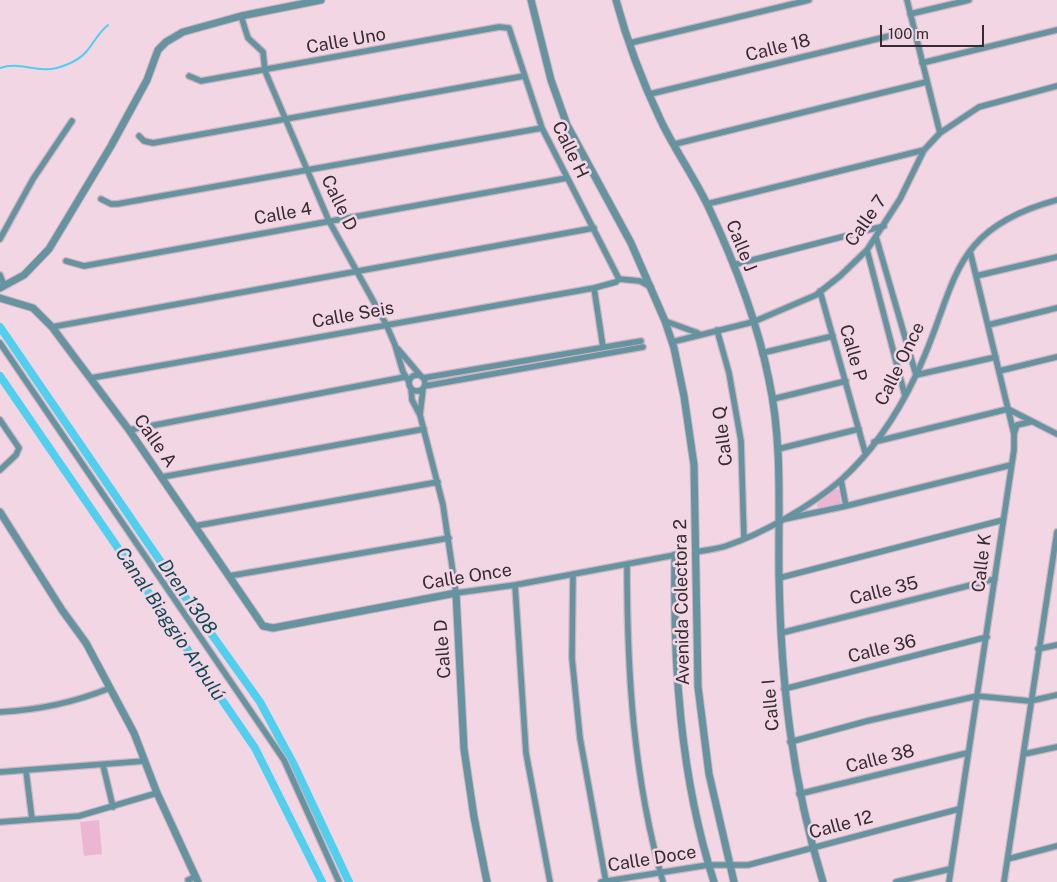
<!DOCTYPE html>
<html>
<head>
<meta charset="utf-8">
<style>
	body { margin:0 }
	#map { position:relative; width:1057px; height:882px; overflow:hidden; background:#f2d6e4; font-family:"Public Sans",sans-serif }
	canvas { display:block }
	.scale { position:absolute; left:880px; top:25px; width:104px; height:22px; box-sizing:border-box; border:2px solid #362b31; border-top:0; padding-left:6px; font-size:15px; line-height:18px; white-space:nowrap; color:#362b31; -webkit-text-stroke:4px #f2d6e4; paint-order:stroke }
</style>
</head>
<body>
<div id="map">
<canvas width="1057" height="882"></canvas>
<div class="scale">100 m</div>
</div>
<script>
const g = document.querySelector('canvas').getContext('2d');
g.lineJoin = 'round';
function paint(path, color) {
  g.fillStyle = color;
  g.fill(path, 'evenodd');
}
function stroke(path, color, width, dash) {
  g.strokeStyle = color;
  g.lineWidth = width;
  g.lineCap = dash ? 'butt' : 'round';
  g.setLineDash(dash || []);
  g.stroke(path);
}
function write(font, color, halo, rows, align = 'center') {
  g.font = font + ' "Public Sans",sans-serif';
  g.lineWidth = 5;
  g.setLineDash([]);
  g.textBaseline = 'middle';
  g.strokeStyle = halo;
  g.fillStyle = color;
  for (const [text, x, y, turn = 0] of rows) {
    g.save();
    g.translate(x, y);
    g.rotate((+turn || 0) * Math.PI / 180);
    g.textAlign = isNaN(turn) ? turn : align;
    if (halo) g.strokeText(text, 0, 0);
    g.fillText(text, 0, 0);
    g.restore();
  }
}
const green = new Path2D(`
	M 836,489 L 839,490 L 841,503 L 821,509 L 817,507 L 817,504 Z
	M 99,820 L 102,854 L 84,856 L 80,822 Z`);
const stream = new Path2D(`
	M 0,68 C 15,63 27,68 42,69 C 56,71 77,62 86,52 C 94,43 98,33 108,25`);
const canal = new Path2D(`
	M 0,327 L 180,590 L 260,702 L 294,765 L 349,882
	M 0,376 L 255,748 L 322,882`);
const minor = new Path2D(`
	M 907,0 L 940,133
	M 910,14 L 969,0
	M 241,16 L 248,38 L 263,52 L 265,71 L 329,221 L 386,324 L 395,345 L 403,372 L 409,382
	M 630,43 L 809,0
	M 922,63 L 1057,30
	M 189,76 L 201,81 L 499,27 L 509,28 L 542,128 L 619,279
	M 650,94 L 914,30
	M 139,136 L 144,141 L 153,143 L 524,76
	M 675,144 L 926,82
	M 101,199 L 111,204 L 117,204 L 542,128
	M 707,204 L 924,150
	M 876,237 L 916,375 L 996,357
	M 0,239 L 33,179 L 72,121
	M 867,250 L 905,396
	M 66,261 L 84,266 L 567,178
	M 733,265 L 884,226
	M 0,275 L 4,285
	M 976,276 L 1057,257
	M 594,288 L 603,347
	M 820,291 L 865,452
	M 665,321 L 698,333
	M 988,325 L 1057,308
	M 52,327 L 594,228
	M 717,330 L 729,373 L 741,441 L 744,539
	M 672,342 L 753,322 L 816,295 L 840,276 L 867,250 L 900,199 L 924,150 L 940,133 L 979,107 L 1057,86
	M 0,343 L 284,760 L 339,882
	M 398,349 L 420,375
	M 762,353 L 833,336
	M 999,371 L 1057,357
	M409 383a8 8 0 1 1 16 0a8 8 0 1 1-16 0Z
	M 91,378 L 594,288 L 616,282 L 619,279 L 640,281 L 651,287
	M 423,378 L 641,341
	M 425,386 L 643,347
	M 411,388 L 412,400 L 420,415
	M 423,389 L 420,415 L 443,505 L 456,593 L 515,585 L 675,555
	M 773,399 L 846,381
	M 0,420 L 19,448 L 16,455 L 0,470
	M 129,430 L 405,377
	M 1014,434 L 1017,425 L 1030,422
	M 874,442 L 1008,409 L 1057,434
	M 778,449 L 859,429
	M 162,477 L 424,429
	M 841,480 L 846,506
	M 785,519 L 846,506 L 1011,465
	M 195,526 L 438,482
	M 696,552 C 706,550 717,549 726,546 C 764,533 811,506 841,480 C 872,452 898,413 916,375 C 958,288 945,230 1057,200
	M 627,564 C 627,672 633,777 663,882
	M 573,574 L 572,658 L 580,738 L 606,882
	M 229,576 L 449,538
	M 779,578 L 1003,520
	M 515,585 L 526,753 L 550,882
	M 781,633 L 995,579
	M 1038,649 L 1057,645
	M 784,689 L 987,637
	M 0,712 C 40,710 73,703 110,688
	M 790,742 L 867,721 L 977,696 L 1030,701 L 1057,695
	M 1024,754 L 1057,747
	M 103,765 L 113,807
	M 26,771 L 32,819
	M 0,772 L 145,761
	M 799,794 L 967,753
	M 0,822 L 79,816 L 157,793
	M 1008,859 L 1057,846
	M 188,880 L 195,877
	M 601,882 L 708,865 L 748,865 L 959,809
	M 896,882 L 950,869
	M 949,882 L 1014,450 L 1014,434 L 1008,409 L 970,251
	M 1004,882 L 1057,532`);
const tertiary = new Path2D(`
	M 531,0 L 551,80 L 567,125 L 631,243 L 665,321 L 674,348 L 684,396 L 694,465 L 698,687 L 709,774 L 734,882
	M 616,0 C 627,41 643,83 661,121 C 675,150 694,177 708,206 C 734,261 757,320 769,380 C 783,445 778,511 779,577 C 781,682 792,782 823,882
	M 0,288 L 24,275 L 49,249 L 111,146 L 147,80 L 158,50 L 166,42 L 183,32 L 241,16 L 321,0
	M 0,298 L 33,308 L 52,327 L 129,430 L 263,626 L 273,628 L 456,593 L 464,749 L 474,817 L 487,882
	M 0,512 L 62,610 L 86,643 L 134,733 L 157,793 L 198,882
	M 675,555 C 673,664 680,777 714,882`);
const streetNames = [
	["Calle Uno",346,41,-10],
	["Calle 18",778,48,-14],
	["Calle H",570,150,64],
	["Calle D",339,203,64],
	["Calle 4",283,214,-10],
	["Calle 7",866,221,-55],
	["Calle J",741,246,68],
	["Calle Seis",353,315,-10],
	["Calle P",853,353,74],
	["Calle Once",900,364,-64],
	["Calle Q",723,436,-97],
	["Calle A",155,441,55],
	["Calle K",982,563,-83],
	["Calle Once",467,577,-9],
	["Calle 35",884,591,-14],
	["Avenida Colectora 2",682,602,-91],
	["Calle D",443,649,-94],
	["Calle 36",882,649,-14],
	["Calle I",771,705,-95],
	["Calle 38",880,759,-14],
	["Calle 12",841,825,-15],
	["Calle Doce",652,859,-9]
];
const waterNames = [
	["Dren 1308",187,597,55],
	["Canal Biaggio Arbulú",170,624,56]
];
paint(green, '#ecb6d3');
stroke(stream, '#50cfee', 2);
stroke(canal, '#50cfee', 8);
stroke(minor, '#ccb4c0', 8);
stroke(tertiary, '#ccb4c0', 9);
stroke(minor, '#6593a0', 5.5);
stroke(tertiary, '#6593a0', 7);
write('18px', '#362b31', '#f2d6e4', streetNames);
write('italic 19px', '#104855', '#f2d6e4', waterNames);
</script>
</body>
</html>
